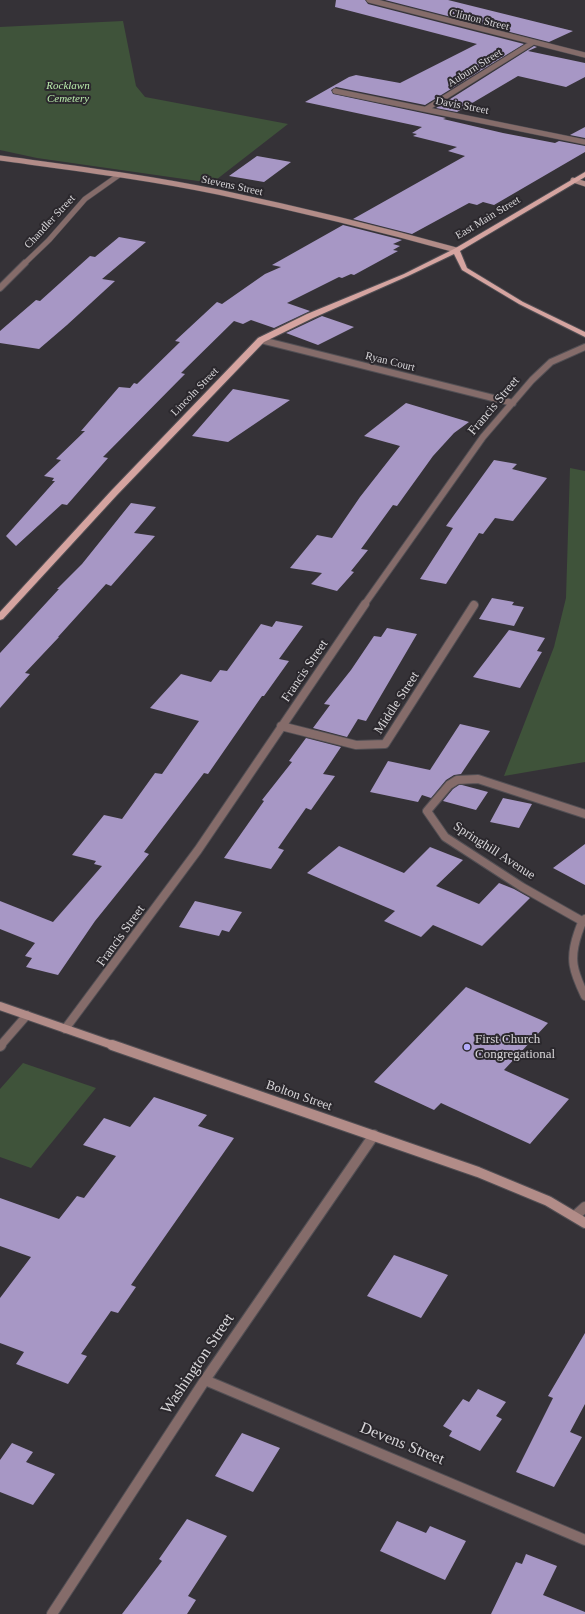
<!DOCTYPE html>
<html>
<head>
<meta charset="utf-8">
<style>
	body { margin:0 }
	canvas { display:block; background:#353237 }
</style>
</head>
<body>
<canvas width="585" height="1614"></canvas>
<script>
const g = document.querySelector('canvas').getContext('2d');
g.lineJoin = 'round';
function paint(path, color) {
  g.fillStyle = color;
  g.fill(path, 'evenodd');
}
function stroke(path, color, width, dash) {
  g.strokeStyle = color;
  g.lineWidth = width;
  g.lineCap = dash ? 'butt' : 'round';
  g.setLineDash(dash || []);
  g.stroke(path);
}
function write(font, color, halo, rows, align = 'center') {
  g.font = font + ' "Times New Roman",serif';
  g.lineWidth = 4;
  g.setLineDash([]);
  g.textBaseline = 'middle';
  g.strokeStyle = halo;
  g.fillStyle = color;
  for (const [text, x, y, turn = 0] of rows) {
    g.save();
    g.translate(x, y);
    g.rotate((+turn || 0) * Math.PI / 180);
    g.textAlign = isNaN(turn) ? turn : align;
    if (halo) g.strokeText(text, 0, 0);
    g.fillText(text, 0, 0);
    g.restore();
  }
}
const green = new Path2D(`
	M 123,21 L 136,86 L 145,97 L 288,124 L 212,183 L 37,158 L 0,150 L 0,27 Z
	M 570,468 L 585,471 L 585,762 L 504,776 L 554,647 L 566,598 Z
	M 23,1063 L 96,1088 L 31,1168 L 0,1157 L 0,1089 Z`);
const building = new Path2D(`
	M 336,0 L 365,0 L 368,4 L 524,44 L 425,105 L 336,87 L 331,90 L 333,94 L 446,118 L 443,119 L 503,133 L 555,143 L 559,141 L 585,146 L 585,152 L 494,205 L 483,202 L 477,205 L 469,203 L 412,234 L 353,219 L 465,156 L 448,151 L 457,147 L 413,136 L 417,134 L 412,133 L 422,127 L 305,102 L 349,77 L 356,75 L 400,83 L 477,44 L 335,7 Z
	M 385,0 L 448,0 L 573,31 L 549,42 Z
	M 534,46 L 537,47 L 528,51 L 585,63 L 585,77 L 566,87 L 518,76 L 457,112 L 436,108 Z
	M 585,127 L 585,138 L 570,135 Z
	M 257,156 L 291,162 L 264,182 L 229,176 Z
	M 343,225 L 402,240 L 393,244 L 400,246 L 393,250 L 398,251 L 354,275 L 351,274 L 342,278 L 339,277 L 287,303 L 310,311 L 274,328 L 251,320 L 243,324 L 234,321 L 181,373 L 185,374 L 103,457 L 108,458 L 67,505 L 62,504 L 16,546 L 6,536 L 55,481 L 52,481 L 54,478 L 44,476 L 61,460 L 56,459 L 85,431 L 81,431 L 119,387 L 130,388 L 134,383 L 137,384 L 180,342 L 175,341 L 217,302 L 222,304 L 265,274 L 281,267 L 272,265 Z
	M 119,237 L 146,242 L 102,279 L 115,281 L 67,325 L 39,349 L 0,343 L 0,331 L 36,300 L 40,301 L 90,256 L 95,257 Z
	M 322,316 L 354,327 L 318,345 L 286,333 Z
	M 233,389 L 290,400 L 228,442 L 192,436 Z
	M 406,403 L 469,422 L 454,433 L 433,456 L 397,506 L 393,505 L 361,549 L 368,550 L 351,571 L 354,572 L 337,591 L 311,584 L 322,573 L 290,568 L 317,535 L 332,538 L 360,497 L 400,446 L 364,436 Z
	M 494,460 L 517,464 L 512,469 L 547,478 L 513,521 L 495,518 L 483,534 L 479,533 L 446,584 L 420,579 L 453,528 L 446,526 Z
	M 131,503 L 156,507 L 134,533 L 155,536 L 111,586 L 106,584 L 58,637 L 59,637 L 25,673 L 30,674 L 0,708 L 0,653 L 59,589 L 57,589 L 82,564 Z
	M 492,598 L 514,602 L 512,605 L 524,607 L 514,626 L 479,619 Z
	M 276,621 L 303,626 L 279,659 L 289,661 L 264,696 L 262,696 L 208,774 L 204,773 L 144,852 L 149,854 L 95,921 L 58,975 L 26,967 L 32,958 L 25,956 L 35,943 L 0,929 L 0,901 L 53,922 L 102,866 L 94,864 L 96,861 L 72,855 L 104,815 L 122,819 L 155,773 L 162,774 L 199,721 L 150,708 L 181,674 L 211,682 L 220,670 L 227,671 L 261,624 L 272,627 Z
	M 387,628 L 417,634 L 366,721 L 358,719 L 347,737 L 313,728 L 330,705 L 324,704 L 351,670 L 374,636 L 381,637 Z
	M 509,630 L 545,638 L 537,651 L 542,652 L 520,688 L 473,677 Z
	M 460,724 L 490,731 L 461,774 L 454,775 L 446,780 L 431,798 L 422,795 L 418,802 L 370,792 L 388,761 L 430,770 Z
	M 306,738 L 341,747 L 323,774 L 335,776 L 311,810 L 306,808 L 278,848 L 284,850 L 271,869 L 224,858 L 264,801 L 262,800 L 292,762 L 289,761 Z
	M 459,785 L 462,785 L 488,792 L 476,810 L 443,801 L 453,789 Z
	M 503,798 L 532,804 L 519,828 L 490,822 Z
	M 585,844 L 585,885 L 553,868 Z
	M 339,846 L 404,873 L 430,847 L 463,860 L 436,886 L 479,904 L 499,883 L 514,889 L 530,898 L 482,946 L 433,925 L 421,937 L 384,921 L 395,911 L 307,873 Z
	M 195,901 L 242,912 L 229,932 L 222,930 L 219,936 L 179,927 Z
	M 466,987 L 548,1023 L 504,1070 L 569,1099 L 530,1144 L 441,1103 L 434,1110 L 374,1082 Z
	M 154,1097 L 207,1115 L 198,1126 L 234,1138 L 131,1285 L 136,1287 L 118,1313 L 111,1311 L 81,1354 L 87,1356 L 68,1384 L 16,1364 L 24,1352 L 0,1343 L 0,1298 L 31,1257 L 0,1246 L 0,1198 L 59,1219 L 77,1196 L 84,1198 L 116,1156 L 83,1145 L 104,1118 L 130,1127 Z
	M 394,1255 L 448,1275 L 421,1318 L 367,1296 Z
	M 585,1333 L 585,1404 L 570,1432 L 582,1437 L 554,1487 L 516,1472 L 553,1398 L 548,1396 Z
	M 478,1389 L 506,1402 L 496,1416 L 502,1419 L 480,1451 L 449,1436 L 452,1431 L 443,1426 L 463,1399 L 469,1402 Z
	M 242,1433 L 280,1448 L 253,1492 L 215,1476 Z
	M 12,1443 L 33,1452 L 26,1462 L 55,1474 L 33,1505 L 0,1492 L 0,1460 Z
	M 187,1519 L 227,1536 L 188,1596 L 196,1600 L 187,1614 L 122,1614 L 162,1561 L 159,1559 Z
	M 397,1521 L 426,1533 L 430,1526 L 466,1541 L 445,1580 L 380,1551 Z
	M 526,1554 L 557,1566 L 543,1595 L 585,1612 L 585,1614 L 491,1614 L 516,1562 L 522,1564 Z`);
const streetFar3 = new Path2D(`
	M 369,0 L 585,55
	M 335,91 L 585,142
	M 426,109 L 532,43
	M 24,264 L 49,240 L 85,199 L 119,175`);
const streetFar2 = new Path2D(`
	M 0,288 L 25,263
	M 261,340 L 513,403
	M 364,605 L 483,437 L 532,380 L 551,362 L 585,347`);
const streetFar1 = new Path2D(`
	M 281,726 L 356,745 L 385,744 L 474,605
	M 585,919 C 581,922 580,928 578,933 C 569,959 573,971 585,996
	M 582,921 L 522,887 L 445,837 L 427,811 L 449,785 L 457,780 L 478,779 L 585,814
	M 65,1029 L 198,850 L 365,604
	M 0,1046 L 27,1015`);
const street = new Path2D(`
	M 0,1046 L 1,1045
	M 575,1216 L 585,1207
	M 205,1380 L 585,1540
	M 52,1614 L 205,1380 L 374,1135`);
const secondaryFar2 = new Path2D(`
	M 0,158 C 73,168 146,177 218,192 C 298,209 377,228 456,250
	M 573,180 L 585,184`);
const secondaryFar1 = new Path2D(`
	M 0,1006 L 115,1046`);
const secondary = new Path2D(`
	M 112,1045 L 478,1172 L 548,1201 L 585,1223`);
const primary = new Path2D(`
	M 585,172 L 585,177 L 460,251 L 467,268 L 523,302 L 585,332 L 585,337 L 519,304 L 462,270 L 454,254 L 408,276 L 313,318 L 264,342 L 117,495 L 3,619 L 0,620 L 0,612 L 111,491 L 258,338 L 307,314 L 404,274 L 454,249 Z`);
const markers = [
	[467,1047,4,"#b4acf9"]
];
const farStreetnames = [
	["Clinton Street",479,20,14],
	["Auburn Street",475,68,-32],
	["Davis Street",462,106,11],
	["Stevens Street",232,186,12],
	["East Main Street",488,218,-31],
	["Chandler Street",50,222,-47],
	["Ryan Court",390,362,14],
	["Lincoln Street",195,392,-46]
];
const farParknames = [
	["Rocklawn",68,86],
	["Cemetery",68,99]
];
const streetNames = [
	["Francis Street",494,406,-50],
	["Francis Street",305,671,-56],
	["Middle Street",397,703,-57],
	["Springhill Avenue",494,851,33],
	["Francis Street",121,936,-54],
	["Bolton Street",299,1096,19]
];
const poiNames = [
	["First Church",475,1040],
	["Congregational",475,1055]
];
const nearStreetnames = [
	["Washington Street",198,1364,-56],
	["Devens Street",402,1444,22]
];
paint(green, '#3f533a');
paint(building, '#a797c5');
stroke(streetFar3, '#524f54', 6);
stroke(streetFar2, '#524f54', 8);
stroke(streetFar1, '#524f54', 10);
stroke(street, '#524f54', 12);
stroke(secondaryFar2, '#524f54', 6);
stroke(secondaryFar1, '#524f54', 10);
stroke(secondary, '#524f54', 12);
stroke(primary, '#524f54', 2);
stroke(streetFar3, '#856c6a', 5);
stroke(streetFar2, '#856c6a', 6);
stroke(streetFar1, '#856c6a', 8);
stroke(street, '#856c6a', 10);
stroke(secondaryFar2, '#b28c88', 5);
stroke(secondaryFar1, '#b28c88', 8);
stroke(secondary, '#b28c88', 10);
paint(primary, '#d5a4a0');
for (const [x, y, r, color] of markers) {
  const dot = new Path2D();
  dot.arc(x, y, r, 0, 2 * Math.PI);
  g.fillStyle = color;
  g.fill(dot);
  stroke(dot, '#2b282d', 1.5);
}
write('11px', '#d7d5d8', '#2b282d', farStreetnames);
write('italic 11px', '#baecac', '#2b282d', farParknames);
write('13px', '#d7d5d8', '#2b282d', streetNames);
write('13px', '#d7d5d8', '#2b282d', poiNames, 'left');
write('16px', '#d7d5d8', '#2b282d', nearStreetnames);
</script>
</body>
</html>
